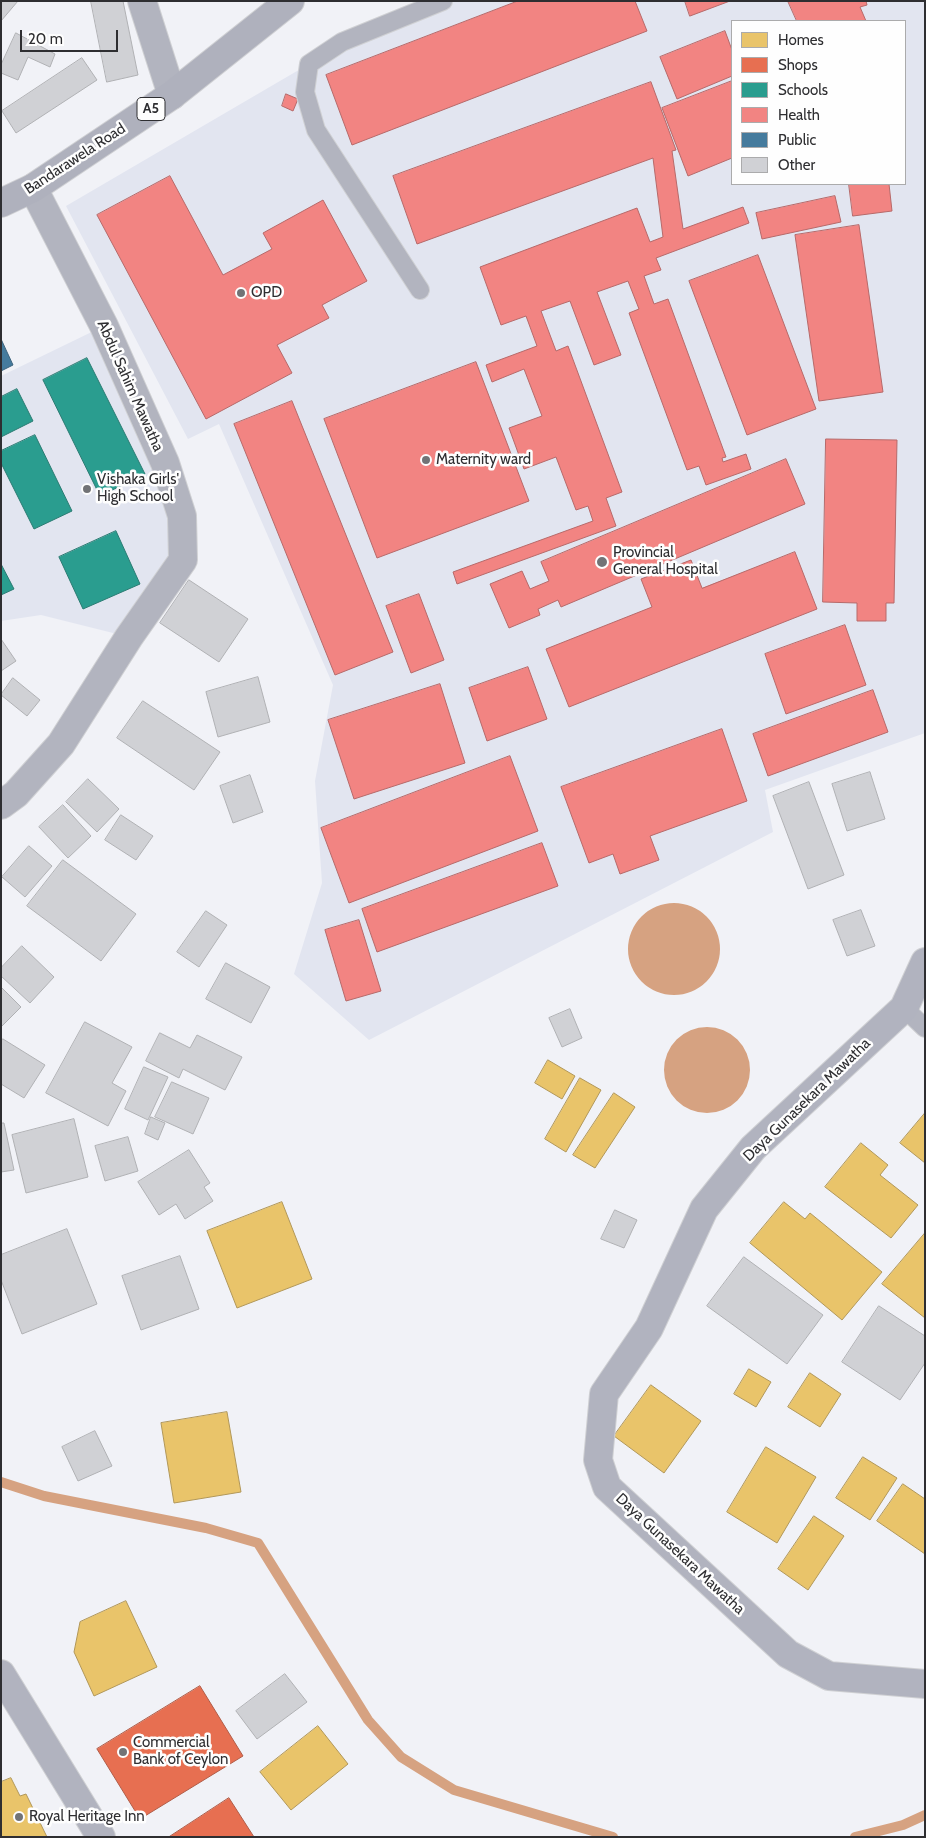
<!DOCTYPE html>
<html>
<head>
<meta charset="utf-8">
<style>
	body { margin:0 }
	#map { position:relative; width:926px; height:1838px; overflow:hidden; background:#f1f2f7; font-family:Cabin,sans-serif }
	canvas { display:block }
	.frame { position:absolute; inset:0; border:2px solid #2e2e31; pointer-events:none }
	.legend { position:absolute; left:731px; top:20px; width:175px; height:165px; box-sizing:border-box; background:#fefefe; border:1px solid #ababac; margin:0; padding:6px 9px; list-style:none; font-size:15px; color:#2e2e31 }
	.legend li { display:flex; align-items:center; gap:10px; height:25px }
	.legend b { width:25px; border:1px solid #ababac }
	.scale { position:absolute; left:20px; top:30px; width:98px; height:22px; box-sizing:border-box; border:2px solid #2e2e31; border-top:0; padding-left:6px; font-size:15px; line-height:18px; white-space:nowrap; color:#2e2e31; -webkit-text-stroke:4px #fefefe; paint-order:stroke }
</style>
</head>
<body>
<div id="map">
<canvas width="926" height="1838"></canvas>
<div class="frame"></div>
<ul class="legend">
<li><b style="height:14px;background:#e9c46a"></b>Homes</li>
<li><b style="height:14px;background:#e76f51"></b>Shops</li>
<li><b style="height:14px;background:#2a9d8f"></b>Schools</li>
<li><b style="height:14px;background:#f28482"></b>Health</li>
<li><b style="height:14px;background:#457b9d"></b>Public</li>
<li><b style="height:14px;background:#d0d1d5"></b>Other</li>
</ul>
<div class="scale">20 m</div>
</div>
<script>
const g = document.querySelector('canvas').getContext('2d');
g.lineJoin = 'round';
function paint(path, color) {
  g.fillStyle = color;
  g.fill(path, 'evenodd');
}
function stroke(path, color, width, dash) {
  g.strokeStyle = color;
  g.lineWidth = width;
  g.lineCap = dash ? 'butt' : 'round';
  g.setLineDash(dash || []);
  g.stroke(path);
}
function write(font, color, halo, rows, align = 'center') {
  g.font = font + ' Cabin,sans-serif';
  g.lineWidth = 5;
  g.setLineDash([]);
  g.textBaseline = 'middle';
  g.strokeStyle = halo;
  g.fillStyle = color;
  for (const [text, x, y, turn = 0] of rows) {
    g.save();
    g.translate(x, y);
    g.rotate((+turn || 0) * Math.PI / 180);
    g.textAlign = isNaN(turn) ? turn : align;
    if (halo) g.strokeText(text, 0, 0);
    g.fillText(text, 0, 0);
    g.restore();
  }
}
const built = new Path2D(`
	M 443,1 L 925,1 L 925,733 L 765,790 L 773,832 L 369,1040 L 294,974 L 322,883 L 315,781 L 333,685 L 219,424 L 188,439 L 66,206 L 309,64 ZM 732,21 L 905,21 L 905,184 L 732,184 Z
	M 104,326 L 165,463 L 183,560 L 129,637 L 41,615 L 1,621 L 1,376 Z`);
const water = new Path2D(`
	M628 949a46 46 0 1 1 92 0a46 46 0 1 1-92 0Z
	M664 1070a43 43 0 1 1 86 0a43 43 0 1 1-86 0Z`);
const homes = new Path2D(`
	M 548,1060 L 575,1076 L 562,1099 L 535,1083 Z
	M 580,1078 L 601,1090 L 566,1152 L 545,1139 Z
	M 614,1093 L 635,1107 L 595,1168 L 573,1155 Z
	M 925,1113 L 925,1163 L 900,1143 Z
	M 861,1143 L 888,1165 L 880,1175 L 918,1205 L 891,1238 L 825,1187 Z
	M 282,1202 L 312,1279 L 237,1308 L 207,1231 Z
	M 784,1202 L 805,1219 L 810,1213 L 882,1272 L 842,1320 L 750,1243 Z
	M 925,1233 L 925,1318 L 882,1284 Z
	M 749,1369 L 771,1382 L 756,1407 L 734,1394 Z
	M 810,1373 L 841,1394 L 820,1427 L 788,1407 Z
	M 651,1385 L 701,1421 L 664,1473 L 614,1436 Z
	M 227,1412 L 241,1492 L 174,1503 L 161,1423 Z
	M 766,1447 L 816,1477 L 777,1543 L 727,1512 Z
	M 863,1457 L 897,1478 L 870,1520 L 836,1498 Z
	M 903,1484 L 925,1499 L 925,1554 L 877,1521 Z
	M 814,1516 L 844,1536 L 808,1590 L 778,1569 Z
	M 126,1601 L 157,1667 L 94,1696 L 74,1652 L 80,1622 Z
	M 318,1726 L 348,1764 L 291,1810 L 260,1772 Z
	M 11,1778 L 20,1796 L 26,1794 L 47,1837 L 1,1837 L 1,1782 Z`);
const shops = new Path2D(`
	M 200,1686 L 243,1756 L 140,1819 L 97,1749 Z
	M 229,1798 L 254,1837 L 169,1837 Z`);
const schools = new Path2D(`
	M 87,358 L 145,474 L 100,496 L 43,380 Z
	M 17,389 L 33,421 L 1,437 L 1,397 Z
	M 35,435 L 72,511 L 34,529 L 1,463 L 1,451 Z
	M 116,531 L 140,584 L 83,609 L 59,557 Z
	M 1,564 L 14,589 L 1,595 Z`);
const health = new Path2D(`
	M 518,1 L 635,1 L 647,31 L 352,145 L 326,75 Z
	M 685,1 L 730,1 L 690,16 Z
	M 788,1 L 866,1 L 867,5 L 860,7 L 866,21 L 797,21 Z
	M 725,31 L 732,50 L 732,76 L 677,99 L 660,57 Z
	M 732,81 L 732,158 L 688,176 L 662,108 Z
	M 651,82 L 676,150 L 672,151 L 683,229 L 743,207 L 749,223 L 656,258 L 661,270 L 644,276 L 654,304 L 668,299 L 726,457 L 722,458 L 723,462 L 746,454 L 751,469 L 706,485 L 699,466 L 687,470 L 629,313 L 639,309 L 628,281 L 597,292 L 621,355 L 594,365 L 570,301 L 541,311 L 556,351 L 568,346 L 622,492 L 606,498 L 616,526 L 457,584 L 453,572 L 593,521 L 588,506 L 576,510 L 556,457 L 524,469 L 509,428 L 542,416 L 524,369 L 492,382 L 486,365 L 537,346 L 526,316 L 501,325 L 480,267 L 637,208 L 650,242 L 663,237 L 653,158 L 417,244 L 393,176 Z
	M 286,94 L 298,99 L 293,111 L 282,106 Z
	M 170,176 L 223,275 L 272,249 L 263,233 L 323,200 L 367,281 L 322,305 L 329,318 L 277,345 L 292,373 L 206,419 L 97,215 Z
	M 849,184 L 889,184 L 892,211 L 853,216 Z
	M 835,196 L 841,222 L 762,239 L 756,213 Z
	M 859,225 L 883,392 L 819,401 L 795,235 Z
	M 758,255 L 816,409 L 747,435 L 689,281 Z
	M 476,362 L 529,501 L 377,558 L 324,419 Z
	M 292,401 L 393,652 L 335,675 L 234,424 Z
	M 826,439 L 897,440 L 894,603 L 886,603 L 886,621 L 857,621 L 857,603 L 823,602 Z
	M 786,459 L 805,504 L 561,607 L 558,600 L 538,609 L 540,615 L 509,628 L 490,584 L 522,571 L 530,589 L 549,581 L 541,562 Z
	M 795,552 L 817,609 L 569,707 L 546,649 L 652,607 L 641,579 L 691,560 L 702,588 Z
	M 419,594 L 444,660 L 411,673 L 386,606 Z
	M 845,625 L 866,685 L 786,714 L 765,654 Z
	M 528,667 L 547,719 L 487,741 L 469,688 Z
	M 440,684 L 465,763 L 354,799 L 328,720 Z
	M 873,690 L 888,732 L 768,776 L 753,734 Z
	M 722,729 L 747,801 L 650,836 L 659,860 L 620,874 L 613,854 L 589,863 L 561,787 Z
	M 510,756 L 538,831 L 349,903 L 321,828 Z
	M 542,843 L 558,886 L 377,952 L 362,909 Z
	M 359,920 L 381,991 L 346,1001 L 325,930 Z`);
const public = new Path2D(`
	M 1,339 L 13,365 L 1,371 Z`);
const stream = new Path2D(`
	M 1,1482 L 44,1496 L 206,1528 L 258,1543 L 368,1720 L 401,1757 L 454,1790 L 613,1837
	M 855,1837 L 903,1825 L 925,1815`);
const building = new Path2D(`
	M 1,1 L 18,1 L 1,21 Z
	M 91,1 L 123,1 L 138,75 L 107,82 Z
	M 16,33 L 55,54 L 50,67 L 28,57 L 18,80 L 1,73 L 1,65 Z
	M 82,58 L 97,80 L 16,133 L 2,111 Z
	M 189,580 L 248,619 L 219,662 L 160,623 Z
	M 1,639 L 16,661 L 1,671 Z
	M 258,677 L 270,722 L 218,737 L 206,692 Z
	M 13,678 L 40,700 L 27,716 L 1,695 Z
	M 143,701 L 220,752 L 194,790 L 117,738 Z
	M 870,772 L 885,819 L 847,831 L 832,784 Z
	M 250,775 L 263,812 L 233,823 L 220,786 Z
	M 88,779 L 119,809 L 97,832 L 66,802 Z
	M 809,782 L 844,875 L 808,889 L 773,796 Z
	M 63,805 L 91,836 L 68,858 L 39,827 Z
	M 121,815 L 153,836 L 136,860 L 105,840 Z
	M 29,846 L 52,866 L 25,897 L 2,877 Z
	M 63,860 L 136,914 L 101,961 L 27,906 Z
	M 861,910 L 875,946 L 847,956 L 833,920 Z
	M 206,911 L 227,925 L 199,967 L 177,952 Z
	M 22,946 L 54,977 L 30,1003 L 1,976 L 1,968 Z
	M 226,963 L 270,987 L 251,1023 L 206,999 Z
	M 1,987 L 21,1007 L 1,1027 Z
	M 570,1009 L 582,1038 L 562,1047 L 549,1018 Z
	M 85,1022 L 132,1047 L 112,1083 L 126,1091 L 108,1126 L 46,1093 Z
	M 160,1033 L 190,1048 L 197,1035 L 242,1057 L 225,1090 L 183,1069 L 179,1078 L 146,1061 Z
	M 3,1039 L 45,1065 L 24,1098 L 1,1084 L 1,1042 Z
	M 144,1067 L 168,1077 L 148,1120 L 125,1109 Z
	M 172,1082 L 209,1098 L 193,1134 L 155,1117 Z
	M 151,1117 L 165,1123 L 158,1140 L 145,1134 Z
	M 74,1119 L 88,1177 L 26,1193 L 12,1135 Z
	M 1,1123 L 4,1123 L 14,1170 L 1,1172 Z
	M 128,1137 L 138,1171 L 105,1181 L 95,1146 Z
	M 189,1150 L 210,1183 L 204,1187 L 213,1201 L 185,1219 L 176,1204 L 159,1215 L 138,1182 Z
	M 615,1210 L 637,1220 L 624,1248 L 601,1239 Z
	M 67,1229 L 97,1304 L 22,1334 L 1,1280 L 1,1255 Z
	M 180,1256 L 199,1309 L 141,1330 L 122,1276 Z
	M 744,1257 L 823,1315 L 787,1364 L 707,1306 Z
	M 879,1306 L 925,1336 L 925,1363 L 900,1400 L 842,1362 Z
	M 95,1431 L 112,1466 L 78,1481 L 62,1447 Z
	M 285,1674 L 307,1702 L 257,1739 L 236,1711 Z`);
const lane = new Path2D(`
	M 420,290 L 316,130 L 305,92 L 309,64 L 342,42 L 443,1
	M 904,1008 L 925,1028`);
const street = new Path2D(`
	M 142,1 L 172,95
	M 1,805 L 16,794 L 61,744 L 129,637 L 183,560 L 182,516 L 165,463 L 104,326 L 33,188`);
const secondary = new Path2D(`
	M 925,962 L 904,1008 L 753,1148 L 704,1209 L 649,1328 L 604,1394 L 598,1460 L 607,1487 L 788,1654 L 829,1676 L 925,1684
	M 1,1674 L 101,1837`);
const highway = new Path2D(`
	M 1,203 L 33,188 L 172,95 L 290,1`);
const markers = [
	[241,293,5,"#727376"],
	[426,460,5,"#727376"],
	[87,489,5,"#727376"],
	[602,562,6,"#727376"],
	[123,1752,5,"#727376"],
	[19,1817,5,"#727376"]
];
const shields = [
	[151,109,28]
];
const shieldNames = [
	["A5",151,109]
];
const streetNames = [
	["Bandarawela Road",75,159,-33],
	["Abdul Sahim Mawatha",130,386,66],
	["Daya Gunasekara Mawatha",807,1100,-44],
	["Daya Gunasekara Mawatha",680,1554,43]
];
const poiNames = [
	["OPD",251,293],
	["Maternity ward",436,460],
	["Vishaka Girls'",97,480],
	["High School",97,497],
	["Provincial",613,553],
	["General Hospital",613,570],
	["Commercial",133,1743],
	["Bank of Ceylon",133,1760],
	["Royal Heritage Inn",29,1817]
];
paint(built, '#e2e5f0');
paint(water, '#d6a281');
paint(homes, '#e9c46a');
stroke(homes, '#b19759', 1);
paint(shops, '#e76f51');
stroke(shops, '#b05c47', 1);
paint(schools, '#2a9d8f');
stroke(schools, '#2b7c73', 1);
paint(health, '#f28482');
stroke(health, '#b76a6a', 1);
paint(public, '#457b9d');
stroke(public, '#3e647d', 1);
stroke(stream, '#d6a281', 10);
paint(building, '#d0d1d5');
stroke(building, '#b0b1b4', 1);
stroke(lane, '#cfd0d3', 20);
stroke(street, '#cfd0d3', 30);
stroke(secondary, '#cfd0d3', 30);
stroke(highway, '#cfd0d3', 30);
stroke(lane, '#b2b4bf', 18);
stroke(street, '#b2b4bf', 28);
stroke(secondary, '#b1b3bf', 28);
stroke(highway, '#afb1bd', 28);
for (const [x, y, r, color] of markers) {
  const dot = new Path2D();
  dot.arc(x, y, r, 0, 2 * Math.PI);
  g.fillStyle = color;
  g.fill(dot);
  stroke(dot, '#fefefe', 2);
}
for (const [x, y, w] of shields) {
  const box = new Path2D();
  box.roundRect(x - w / 2, y - 11.5, w, 23, 4);
  g.fillStyle = '#fefefe';
  g.fill(box);
  stroke(box, '#2e2e31', 1);
}
write('bold 14px', '#2e2e31', null, shieldNames);
write('15px', '#2e2e31', '#fefefe', streetNames);
write('15px', '#2e2e31', '#fefefe', poiNames, 'left');
</script>
</body>
</html>
